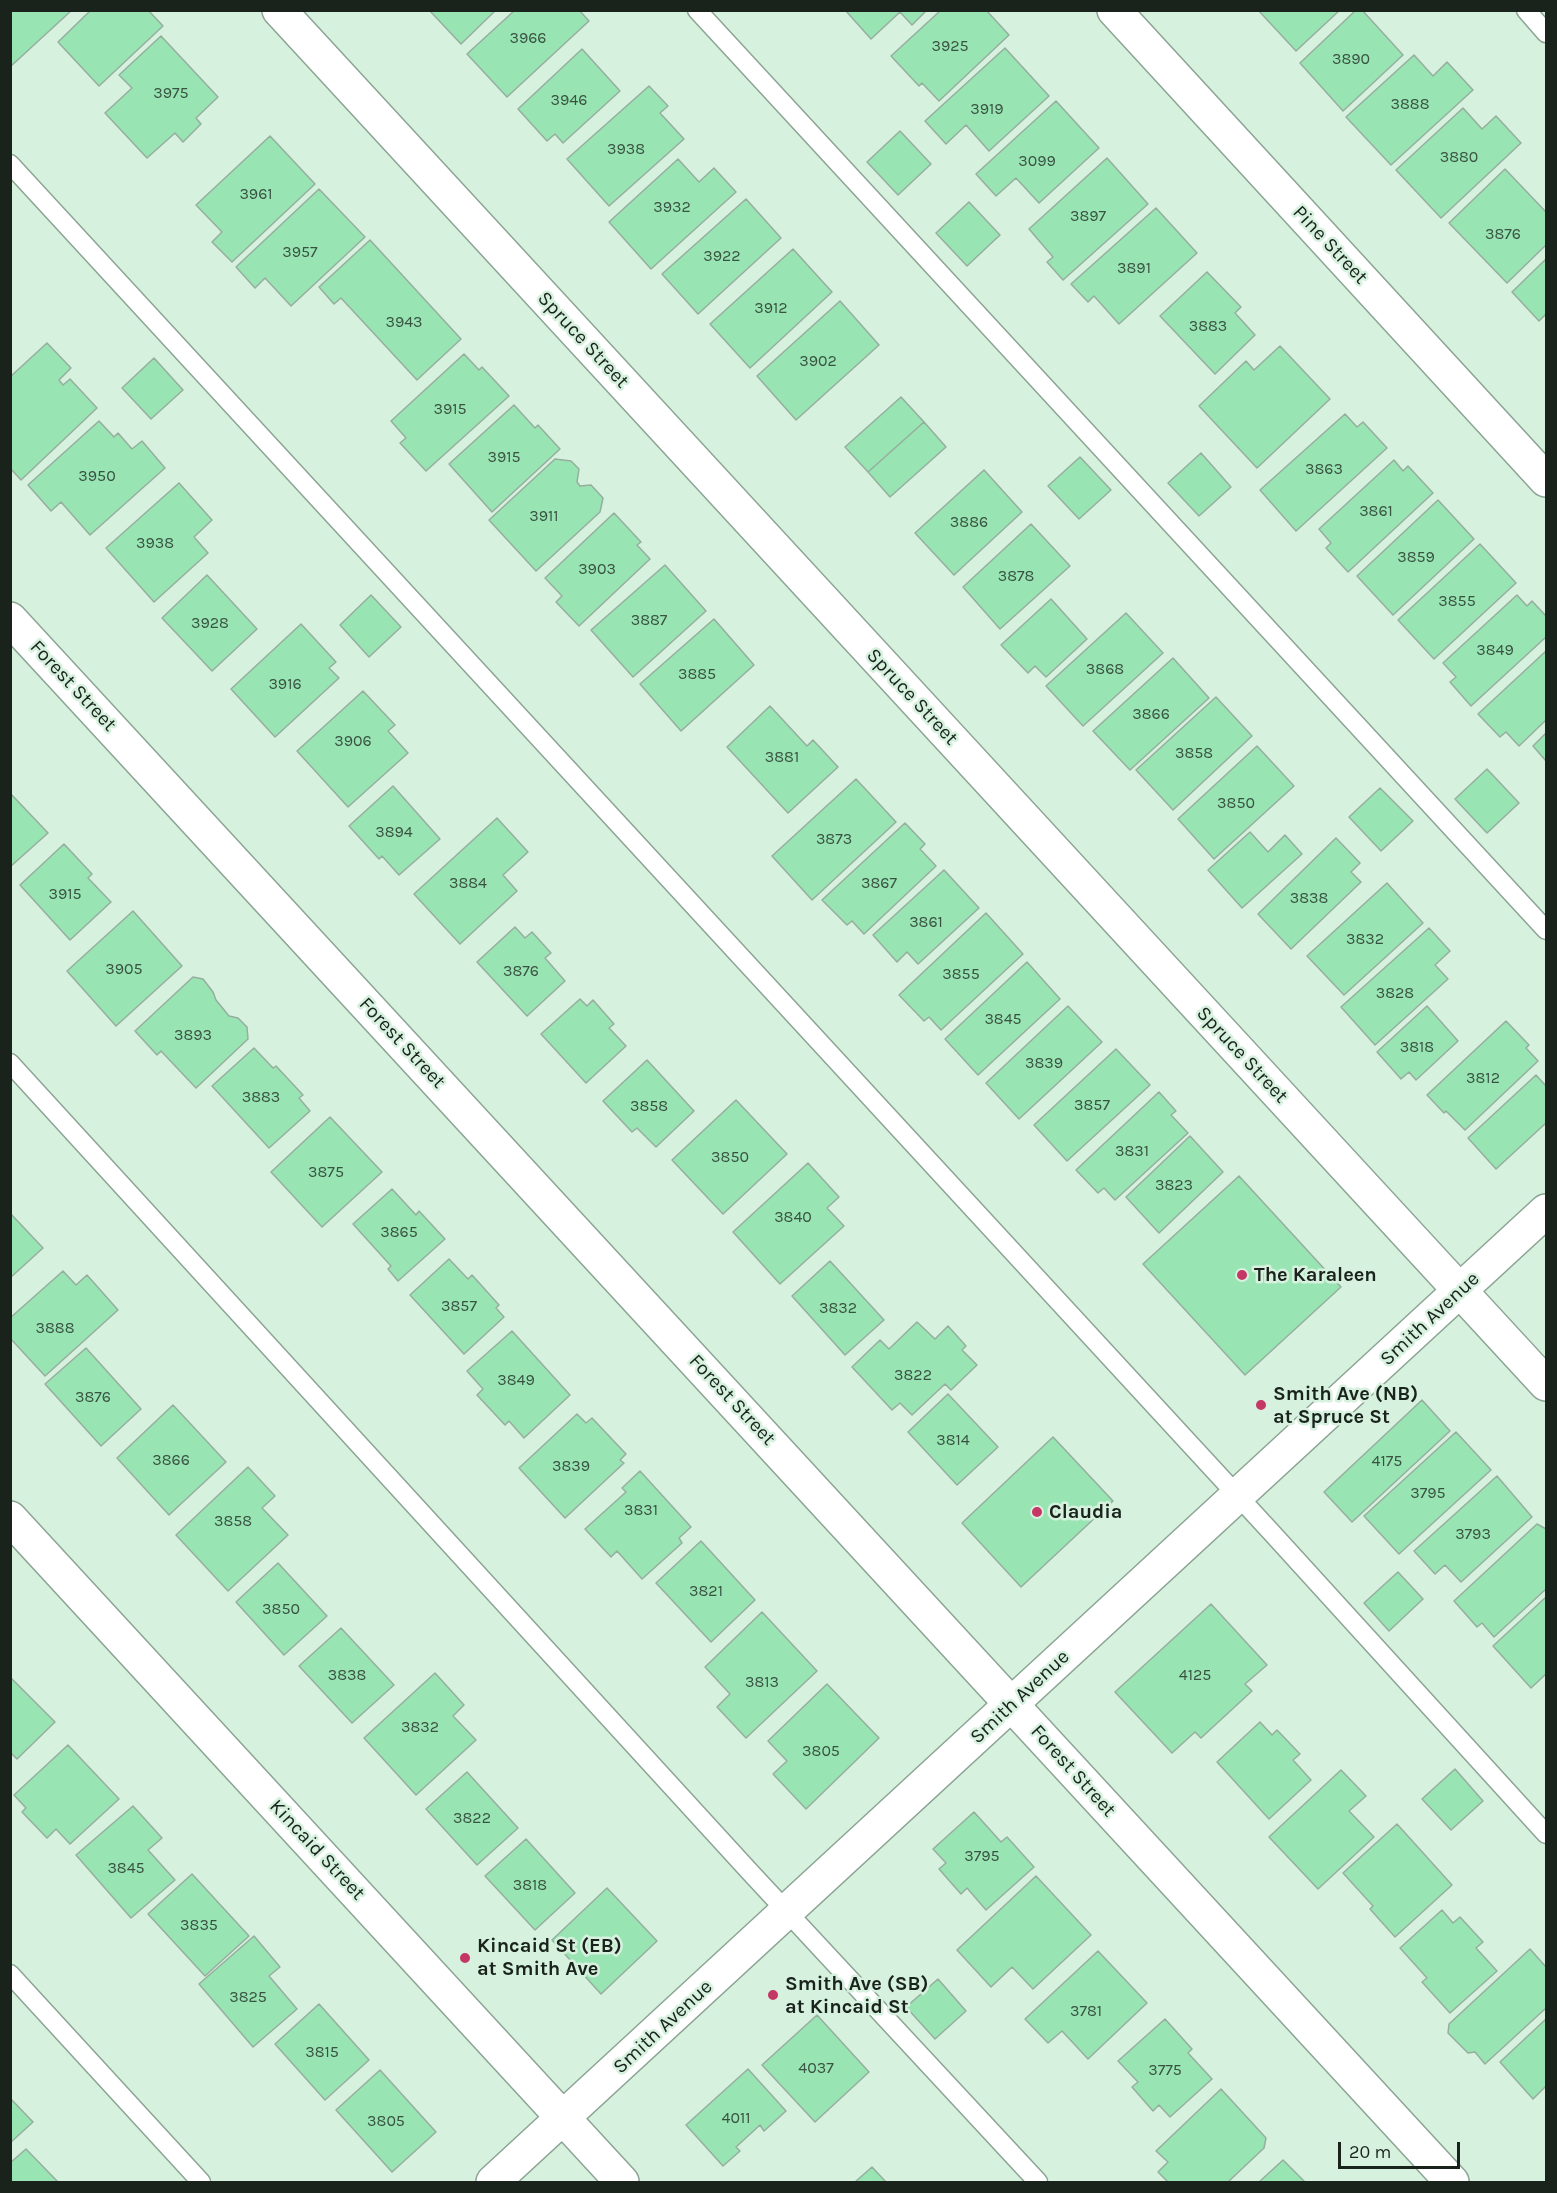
<!DOCTYPE html>
<html>
<head>
<meta charset="utf-8">
<style>
	body { margin:0 }
	#map { position:relative; width:1557px; height:2193px; overflow:hidden; background:#d7f1df; font-family:Karla,sans-serif }
	canvas { display:block }
	.frame { position:absolute; inset:0; border:12px solid #19231c; pointer-events:none }
	.scale { position:absolute; left:1338px; top:2142px; width:122px; height:27px; box-sizing:border-box; border:3px solid #19231c; border-top:0; padding-left:8px; font-size:18px; line-height:21px; white-space:nowrap; color:#19231c; -webkit-text-stroke:4px #d7f1df; paint-order:stroke }
</style>
</head>
<body>
<div id="map">
<canvas width="1557" height="2193"></canvas>
<div class="frame"></div>
<div class="scale">20 m</div>
</div>
<script>
const g = document.querySelector('canvas').getContext('2d');
g.lineJoin = 'round';
function paint(path, color) {
  g.fillStyle = color;
  g.fill(path, 'evenodd');
}
function stroke(path, color, width, dash) {
  g.strokeStyle = color;
  g.lineWidth = width;
  g.lineCap = dash ? 'butt' : 'round';
  g.setLineDash(dash || []);
  g.stroke(path);
}
function write(font, color, halo, rows, align = 'center') {
  g.font = font + ' Karla,sans-serif';
  g.lineWidth = 5;
  g.setLineDash([]);
  g.textBaseline = 'middle';
  g.strokeStyle = halo;
  g.fillStyle = color;
  for (const [text, x, y, turn = 0] of rows) {
    g.save();
    g.translate(x, y);
    g.rotate((+turn || 0) * Math.PI / 180);
    g.textAlign = isNaN(turn) ? turn : align;
    if (halo) g.strokeText(text, 0, 0);
    g.fillText(text, 0, 0);
    g.restore();
  }
}
const building = new Path2D(`
	M 10,10 L 72,10 L 10,67 Z
	M 91,10 L 148,10 L 163,26 L 99,86 L 58,42 Z
	M 429,10 L 496,10 L 461,44 Z
	M 515,10 L 579,10 L 589,21 L 507,97 L 467,54 Z
	M 845,10 L 927,10 L 912,25 L 900,12 L 871,39 Z
	M 941,10 L 986,10 L 1009,35 L 939,101 L 922,83 L 919,86 L 891,56 Z
	M 1258,10 L 1340,10 L 1296,51 Z
	M 1356,10 L 1362,10 L 1403,55 L 1343,111 L 1300,63 Z
	M 161,36 L 218,97 L 196,118 L 201,124 L 183,142 L 175,133 L 147,158 L 105,113 L 132,88 L 119,75 Z
	M 1005,48 L 1049,96 L 989,151 L 966,125 L 946,144 L 925,121 Z
	M 582,49 L 620,91 L 563,143 L 555,134 L 547,141 L 518,109 Z
	M 1414,55 L 1433,76 L 1447,62 L 1473,90 L 1391,165 L 1346,117 Z
	M 649,86 L 668,106 L 660,113 L 684,139 L 609,206 L 567,159 Z
	M 1056,101 L 1099,148 L 1039,203 L 1016,178 L 996,196 L 976,174 Z
	M 1463,108 L 1482,129 L 1496,116 L 1521,143 L 1441,218 L 1396,170 Z
	M 900,131 L 931,164 L 898,195 L 867,162 Z
	M 270,136 L 315,184 L 232,262 L 212,242 L 222,232 L 196,205 Z
	M 1107,158 L 1148,204 L 1063,280 L 1047,262 L 1053,257 L 1029,229 Z
	M 678,159 L 699,182 L 714,168 L 736,192 L 651,269 L 609,222 Z
	M 1505,169 L 1546,212 L 1546,245 L 1507,283 L 1449,223 Z
	M 319,189 L 365,237 L 291,306 L 265,278 L 255,288 L 236,267 Z
	M 746,199 L 781,238 L 698,314 L 662,274 Z
	M 969,202 L 1000,235 L 967,266 L 936,233 Z
	M 1156,208 L 1197,253 L 1119,324 L 1094,296 L 1088,302 L 1071,284 Z
	M 370,240 L 461,339 L 417,380 L 341,298 L 334,304 L 319,287 Z
	M 793,249 L 832,292 L 750,368 L 710,324 Z
	M 1546,259 L 1546,314 L 1539,321 L 1512,292 Z
	M 1207,272 L 1241,307 L 1235,313 L 1255,335 L 1215,374 L 1160,316 Z
	M 840,301 L 879,345 L 796,420 L 757,376 Z
	M 47,343 L 71,368 L 59,380 L 63,385 L 70,379 L 97,408 L 21,480 L 10,468 L 10,377 Z
	M 1280,346 L 1330,399 L 1257,468 L 1199,406 L 1246,361 L 1254,370 Z
	M 464,354 L 479,370 L 482,367 L 509,396 L 426,471 L 400,443 L 406,438 L 391,421 Z
	M 154,358 L 183,390 L 151,419 L 122,388 Z
	M 901,397 L 924,422 L 868,472 L 845,447 Z
	M 514,405 L 535,428 L 538,425 L 560,449 L 492,512 L 449,464 Z
	M 1345,414 L 1357,427 L 1363,422 L 1387,448 L 1296,531 L 1260,490 Z
	M 99,421 L 114,437 L 118,433 L 132,449 L 142,441 L 165,468 L 90,535 L 61,502 L 51,511 L 28,485 Z
	M 924,422 L 946,447 L 890,497 L 868,472 Z
	M 1201,453 L 1231,487 L 1199,516 L 1168,483 Z
	M 1080,457 L 1111,490 L 1079,519 L 1048,486 Z
	M 555,459 L 571,461 L 579,469 L 577,482 L 580,486 L 591,485 L 603,498 L 600,512 L 536,571 L 489,520 Z
	M 1394,460 L 1403,471 L 1408,466 L 1433,493 L 1348,572 L 1326,548 L 1331,543 L 1319,529 Z
	M 984,470 L 1022,512 L 954,575 L 915,533 Z
	M 179,483 L 212,520 L 194,537 L 208,553 L 154,602 L 106,548 Z
	M 1438,500 L 1474,539 L 1393,615 L 1357,576 Z
	M 614,513 L 641,542 L 637,545 L 650,559 L 579,626 L 556,602 L 562,596 L 545,578 Z
	M 1031,524 L 1070,566 L 1000,629 L 963,587 Z
	M 1480,544 L 1516,583 L 1434,659 L 1398,620 Z
	M 665,565 L 706,611 L 633,677 L 591,630 Z
	M 207,575 L 257,629 L 212,671 L 162,618 Z
	M 371,595 L 401,627 L 369,657 L 340,625 Z
	M 1517,595 L 1527,606 L 1532,601 L 1546,616 L 1546,637 L 1471,706 L 1450,682 L 1456,677 L 1443,663 Z
	M 1051,599 L 1087,639 L 1046,677 L 1035,666 L 1028,673 L 1001,645 Z
	M 1126,613 L 1163,653 L 1083,726 L 1046,686 Z
	M 714,619 L 754,665 L 681,731 L 640,684 Z
	M 301,624 L 336,662 L 329,668 L 339,678 L 275,737 L 231,689 Z
	M 1546,651 L 1546,720 L 1519,746 L 1506,732 L 1500,737 L 1478,714 Z
	M 1173,658 L 1209,698 L 1130,770 L 1093,731 Z
	M 363,691 L 395,725 L 388,731 L 408,753 L 348,807 L 297,751 Z
	M 1216,697 L 1252,736 L 1173,810 L 1136,770 Z
	M 770,706 L 807,746 L 813,740 L 838,767 L 788,813 L 727,747 Z
	M 1546,733 L 1546,761 L 1533,746 Z
	M 1257,746 L 1294,786 L 1214,859 L 1178,819 Z
	M 1487,769 L 1519,803 L 1487,833 L 1455,799 Z
	M 856,779 L 896,822 L 812,900 L 772,856 Z
	M 393,786 L 440,839 L 399,875 L 382,856 L 379,859 L 349,826 Z
	M 1380,788 L 1413,821 L 1381,851 L 1349,817 Z
	M 10,793 L 48,833 L 10,867 Z
	M 497,818 L 528,852 L 503,875 L 517,891 L 460,944 L 414,894 Z
	M 905,823 L 925,844 L 920,849 L 936,866 L 864,934 L 852,921 L 847,925 L 822,900 Z
	M 1250,832 L 1268,852 L 1285,835 L 1302,854 L 1242,908 L 1208,870 Z
	M 1336,838 L 1360,863 L 1351,872 L 1361,882 L 1291,949 L 1258,914 Z
	M 64,844 L 92,874 L 88,878 L 111,902 L 70,940 L 20,885 Z
	M 944,870 L 979,908 L 918,964 L 907,952 L 897,962 L 873,935 Z
	M 1387,883 L 1423,923 L 1344,995 L 1307,956 Z
	M 133,911 L 182,966 L 116,1026 L 67,971 Z
	M 986,913 L 1023,954 L 941,1030 L 929,1017 L 924,1021 L 899,995 Z
	M 515,927 L 525,938 L 532,932 L 551,953 L 545,958 L 565,981 L 527,1016 L 477,962 Z
	M 1429,928 L 1450,951 L 1435,965 L 1448,979 L 1375,1045 L 1341,1007 Z
	M 1027,962 L 1060,999 L 978,1075 L 945,1039 Z
	M 193,977 L 203,979 L 213,992 L 216,1000 L 229,1016 L 238,1018 L 247,1027 L 248,1039 L 196,1088 L 161,1051 L 157,1055 L 135,1031 Z
	M 580,999 L 587,1006 L 593,1000 L 614,1024 L 609,1028 L 626,1046 L 586,1083 L 541,1034 Z
	M 1068,1006 L 1102,1042 L 1019,1119 L 986,1083 Z
	M 1427,1006 L 1458,1041 L 1416,1080 L 1409,1072 L 1401,1079 L 1377,1052 Z
	M 1506,1021 L 1529,1045 L 1526,1048 L 1538,1061 L 1465,1130 L 1446,1111 L 1444,1113 L 1427,1095 Z
	M 254,1048 L 273,1068 L 276,1066 L 303,1095 L 299,1098 L 310,1111 L 269,1148 L 212,1086 Z
	M 1116,1049 L 1150,1085 L 1067,1161 L 1034,1125 Z
	M 647,1060 L 694,1111 L 656,1147 L 637,1128 L 632,1132 L 603,1101 Z
	M 1536,1075 L 1546,1086 L 1546,1123 L 1496,1169 L 1468,1138 Z
	M 1159,1092 L 1176,1111 L 1171,1115 L 1188,1133 L 1115,1200 L 1104,1188 L 1098,1193 L 1076,1170 Z
	M 736,1100 L 787,1154 L 723,1214 L 672,1160 Z
	M 330,1117 L 382,1172 L 322,1227 L 271,1172 Z
	M 1190,1136 L 1223,1172 L 1159,1233 L 1126,1197 Z
	M 808,1163 L 839,1197 L 827,1208 L 844,1226 L 780,1284 L 733,1232 Z
	M 1239,1176 L 1341,1287 L 1245,1375 L 1143,1264 Z
	M 392,1189 L 416,1215 L 419,1211 L 445,1239 L 398,1281 L 388,1269 L 391,1266 L 353,1224 Z
	M 10,1213 L 43,1248 L 10,1278 Z
	M 449,1259 L 468,1279 L 472,1275 L 499,1305 L 496,1308 L 504,1317 L 464,1354 L 410,1295 Z
	M 830,1261 L 884,1320 L 845,1355 L 792,1296 Z
	M 63,1271 L 76,1285 L 87,1275 L 118,1310 L 45,1376 L 10,1338 L 10,1318 Z
	M 917,1322 L 935,1339 L 948,1326 L 966,1346 L 962,1350 L 977,1365 L 951,1390 L 945,1384 L 912,1415 L 900,1403 L 892,1410 L 852,1367 L 880,1340 L 889,1349 Z
	M 512,1331 L 570,1395 L 524,1438 L 509,1421 L 505,1425 L 477,1395 L 483,1389 L 467,1371 Z
	M 86,1348 L 141,1409 L 101,1446 L 45,1384 Z
	M 948,1394 L 998,1447 L 957,1485 L 908,1432 Z
	M 1422,1400 L 1450,1431 L 1352,1522 L 1324,1492 Z
	M 173,1405 L 226,1462 L 169,1515 L 117,1458 Z
	M 577,1414 L 586,1423 L 592,1418 L 626,1454 L 620,1460 L 624,1463 L 565,1518 L 519,1468 Z
	M 1456,1432 L 1491,1470 L 1399,1554 L 1364,1516 Z
	M 1053,1437 L 1113,1501 L 1021,1587 L 962,1523 Z
	M 248,1467 L 275,1496 L 262,1508 L 288,1535 L 228,1591 L 176,1535 Z
	M 640,1471 L 691,1527 L 679,1538 L 682,1543 L 642,1579 L 617,1551 L 611,1557 L 585,1529 L 626,1492 L 622,1488 Z
	M 1497,1476 L 1532,1517 L 1461,1582 L 1445,1565 L 1435,1574 L 1414,1551 Z
	M 1537,1524 L 1546,1529 L 1546,1589 L 1494,1637 L 1482,1623 L 1477,1627 L 1454,1601 Z
	M 701,1541 L 755,1600 L 711,1642 L 656,1583 Z
	M 278,1563 L 327,1616 L 284,1655 L 236,1602 Z
	M 1398,1572 L 1423,1599 L 1389,1631 L 1364,1603 Z
	M 1546,1597 L 1546,1674 L 1531,1688 L 1493,1646 Z
	M 1211,1604 L 1267,1665 L 1245,1684 L 1252,1691 L 1201,1738 L 1195,1732 L 1172,1753 L 1115,1692 Z
	M 762,1612 L 817,1671 L 746,1738 L 717,1707 L 730,1694 L 705,1667 Z
	M 341,1628 L 394,1685 L 352,1723 L 299,1666 Z
	M 435,1673 L 464,1705 L 453,1716 L 476,1740 L 416,1795 L 364,1738 Z
	M 10,1677 L 55,1722 L 17,1759 L 10,1752 Z
	M 827,1684 L 879,1738 L 806,1809 L 773,1774 L 787,1761 L 768,1741 Z
	M 1260,1722 L 1272,1735 L 1277,1730 L 1300,1754 L 1293,1760 L 1311,1780 L 1269,1819 L 1217,1762 Z
	M 68,1745 L 119,1799 L 70,1844 L 56,1829 L 47,1838 L 22,1812 L 26,1808 L 14,1795 Z
	M 1455,1769 L 1483,1801 L 1451,1830 L 1422,1799 Z
	M 1341,1770 L 1366,1796 L 1349,1811 L 1374,1837 L 1318,1889 L 1269,1837 Z
	M 467,1772 L 518,1828 L 477,1865 L 426,1809 Z
	M 133,1806 L 162,1838 L 148,1850 L 175,1880 L 131,1918 L 76,1855 Z
	M 974,1812 L 1001,1842 L 1007,1837 L 1034,1867 L 986,1910 L 967,1888 L 961,1894 L 939,1869 L 946,1863 L 933,1849 Z
	M 1397,1824 L 1452,1885 L 1395,1937 L 1370,1909 L 1373,1906 L 1343,1873 Z
	M 526,1839 L 575,1893 L 535,1930 L 485,1876 Z
	M 192,1874 L 249,1936 L 205,1976 L 148,1914 Z
	M 1036,1876 L 1091,1935 L 1033,1989 L 1012,1967 L 991,1987 L 957,1950 Z
	M 607,1888 L 657,1941 L 601,1994 L 552,1940 Z
	M 1442,1910 L 1453,1923 L 1460,1917 L 1483,1942 L 1476,1948 L 1497,1971 L 1450,2013 L 1422,1982 L 1427,1978 L 1400,1948 Z
	M 254,1936 L 280,1967 L 269,1976 L 297,2009 L 253,2047 L 199,1984 Z
	M 1530,1949 L 1546,1967 L 1546,2008 L 1485,2064 L 1475,2052 L 1468,2053 L 1448,2033 L 1449,2024 Z
	M 1098,1951 L 1147,2003 L 1088,2059 L 1062,2031 L 1048,2043 L 1025,2019 Z
	M 938,1979 L 966,2011 L 935,2039 L 906,2007 Z
	M 319,2004 L 369,2060 L 325,2100 L 275,2044 Z
	M 817,2015 L 869,2072 L 815,2122 L 762,2065 Z
	M 1165,2019 L 1192,2049 L 1188,2053 L 1212,2079 L 1170,2117 L 1159,2105 L 1153,2111 L 1132,2087 L 1138,2082 L 1118,2061 Z
	M 1546,2019 L 1546,2086 L 1533,2099 L 1500,2062 Z
	M 748,2069 L 786,2111 L 764,2131 L 760,2125 L 736,2147 L 740,2151 L 723,2166 L 686,2125 Z
	M 380,2070 L 436,2132 L 392,2172 L 336,2110 Z
	M 1221,2089 L 1266,2138 L 1264,2148 L 1228,2182 L 1168,2182 L 1158,2172 L 1168,2162 L 1156,2151 Z
	M 10,2098 L 33,2122 L 10,2143 Z
	M 26,2149 L 58,2182 L 10,2182 L 10,2163 Z
	M 1283,2160 L 1305,2182 L 1259,2182 Z
	M 872,2167 L 886,2182 L 855,2182 Z`);
const service = new Path2D(`
	M 697,10 L 1546,930
	M 1526,10 L 1546,33
	M 10,164 L 1272,1533 L 1546,1834
	M 10,1063 L 750,1872 L 1038,2182
	M 10,1974 L 201,2182`);
const minor = new Path2D(`
	M 279,10 L 1546,1384
	M 1114,10 L 1546,480
	M 10,619 L 1452,2182`);
const tertiary = new Path2D(`
	M 10,1518 L 622,2182
	M 493,2182 L 1546,1211`);
const markers = [
	[1242,1275,6,"#c53865"],
	[1261,1405,6,"#c53865"],
	[1037,1512,6,"#c53865"],
	[465,1958,6,"#c53865"],
	[773,1995,6,"#c53865"]
];
const numberNames = [
	["3966",528,38],
	["3925",950,46],
	["3890",1351,59],
	["3975",171,93],
	["3946",569,100],
	["3888",1410,104],
	["3919",987,109],
	["3938",626,149],
	["3880",1459,157],
	["3099",1037,161],
	["3961",256,194],
	["3932",672,207],
	["3897",1088,216],
	["3876",1503,234],
	["3957",300,252],
	["3922",722,256],
	["3891",1134,268],
	["3912",771,308],
	["3943",404,322],
	["3883",1208,326],
	["3902",818,361],
	["3915",450,409],
	["3915",504,457],
	["3863",1324,469],
	["3950",97,476],
	["3861",1376,511],
	["3911",544,516],
	["3886",969,522],
	["3938",155,543],
	["3859",1416,557],
	["3903",597,569],
	["3878",1016,576],
	["3855",1457,601],
	["3887",649,620],
	["3928",210,623],
	["3849",1495,650],
	["3868",1105,669],
	["3885",697,674],
	["3916",285,684],
	["3866",1151,714],
	["3906",353,741],
	["3858",1194,753],
	["3881",782,757],
	["3850",1236,803],
	["3894",394,832],
	["3873",834,839],
	["3884",468,883],
	["3867",879,883],
	["3915",65,894],
	["3838",1309,898],
	["3861",926,922],
	["3832",1365,939],
	["3905",124,969],
	["3876",521,971],
	["3855",961,974],
	["3828",1395,993],
	["3845",1003,1019],
	["3893",193,1035],
	["3818",1417,1047],
	["3839",1044,1063],
	["3812",1483,1078],
	["3883",261,1097],
	["3857",1092,1105],
	["3858",649,1106],
	["3831",1132,1151],
	["3850",730,1157],
	["3875",326,1172],
	["3823",1174,1185],
	["3840",793,1217],
	["3865",399,1232],
	["3857",459,1306],
	["3832",838,1308],
	["3888",55,1328],
	["3822",913,1375],
	["3849",516,1380],
	["3876",93,1397],
	["3814",953,1440],
	["3866",171,1460],
	["4175",1387,1461],
	["3839",571,1466],
	["3795",1428,1493],
	["3831",641,1510],
	["3858",233,1521],
	["3793",1473,1534],
	["3821",706,1591],
	["3850",281,1609],
	["3838",347,1675],
	["4125",1195,1675],
	["3813",762,1682],
	["3832",420,1727],
	["3805",821,1751],
	["3822",472,1818],
	["3795",982,1856],
	["3845",126,1868],
	["3818",530,1885],
	["3835",199,1925],
	["3825",248,1997],
	["3781",1086,2011],
	["3815",322,2052],
	["4037",816,2068],
	["3775",1165,2070],
	["4011",736,2118],
	["3805",386,2121]
];
const streetNames = [
	["Pine Street",1330,245,47],
	["Spruce Street",583,340,47],
	["Forest Street",73,686,47],
	["Spruce Street",912,697,47],
	["Forest Street",402,1043,47],
	["Spruce Street",1242,1055,47],
	["Smith Avenue",1430,1319,-43],
	["Forest Street",732,1400,47],
	["Smith Avenue",1020,1697,-43],
	["Forest Street",1073,1771,48],
	["Kincaid Street",317,1850,47],
	["Smith Avenue",663,2027,-43]
];
const poiNames = [
	["The Karaleen",1254,1275],
	["Smith Ave (NB)",1273,1394],
	["at Spruce St",1273,1417],
	["Claudia",1049,1512],
	["Kincaid St (EB)",477,1946],
	["at Smith Ave",477,1969],
	["Smith Ave (SB)",785,1984],
	["at Kincaid St",785,2007]
];
paint(building, '#98e4b3');
stroke(building, '#96ae9e', 1.5);
stroke(service, '#8ca494', 21);
stroke(minor, '#8ca494', 36);
stroke(tertiary, '#8ca494', 36);
stroke(service, '#fff', 18);
stroke(minor, '#fff', 33);
stroke(tertiary, '#fff', 33);
for (const [x, y, r, color] of markers) {
  const dot = new Path2D();
  dot.arc(x, y, r, 0, 2 * Math.PI);
  g.fillStyle = color;
  g.fill(dot);
  stroke(dot, '#d7f1df', 2);
}
write('16px', '#395342', null, numberNames);
write('20px', '#19231c', '#d7f1df', streetNames);
write('bold 20px', '#19231c', '#d7f1df', poiNames, 'left');
</script>
</body>
</html>
